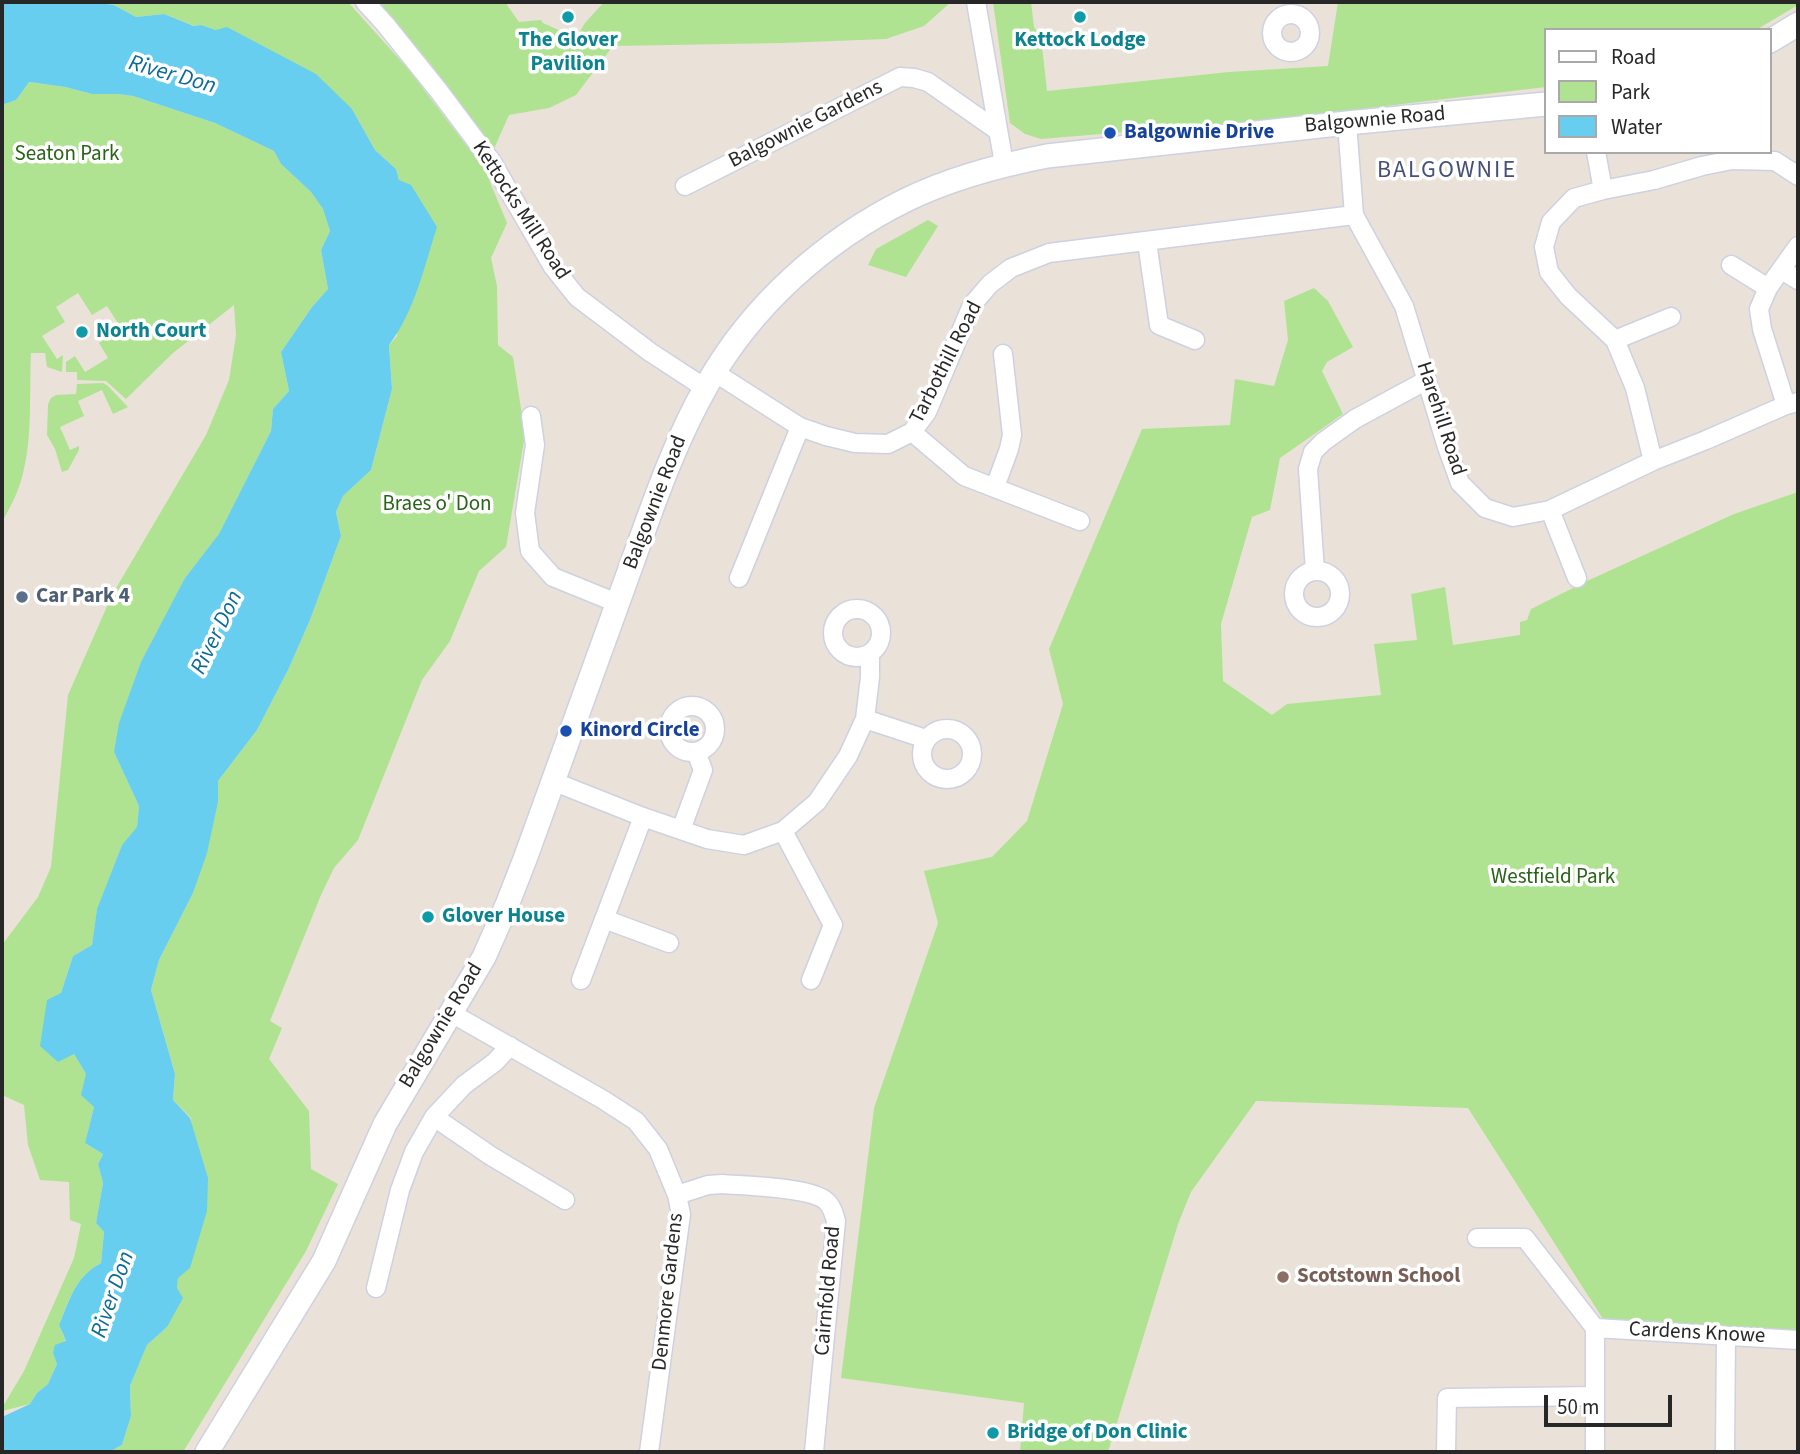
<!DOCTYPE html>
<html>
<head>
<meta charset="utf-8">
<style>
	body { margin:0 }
	#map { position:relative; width:1800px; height:1454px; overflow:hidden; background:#eae2d8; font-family:"Source Sans 3",sans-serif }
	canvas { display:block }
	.frame { position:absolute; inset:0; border:4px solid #272727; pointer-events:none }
	.legend { position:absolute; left:1544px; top:28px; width:228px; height:126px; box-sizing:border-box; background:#fff; border:2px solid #a9a9a9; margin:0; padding:9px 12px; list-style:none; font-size:21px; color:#272727 }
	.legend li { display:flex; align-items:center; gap:14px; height:35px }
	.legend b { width:35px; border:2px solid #a9a9a9 }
	.scale { position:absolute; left:1544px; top:1395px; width:128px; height:32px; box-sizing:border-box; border:4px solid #272727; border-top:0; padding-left:9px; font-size:21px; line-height:24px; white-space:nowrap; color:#272727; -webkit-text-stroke:5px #fff; paint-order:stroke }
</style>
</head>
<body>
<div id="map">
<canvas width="1800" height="1454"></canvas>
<div class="frame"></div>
<ul class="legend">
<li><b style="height:9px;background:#fff"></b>Road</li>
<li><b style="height:19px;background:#afe392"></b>Park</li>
<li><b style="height:19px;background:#67cef0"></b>Water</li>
</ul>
<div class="scale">50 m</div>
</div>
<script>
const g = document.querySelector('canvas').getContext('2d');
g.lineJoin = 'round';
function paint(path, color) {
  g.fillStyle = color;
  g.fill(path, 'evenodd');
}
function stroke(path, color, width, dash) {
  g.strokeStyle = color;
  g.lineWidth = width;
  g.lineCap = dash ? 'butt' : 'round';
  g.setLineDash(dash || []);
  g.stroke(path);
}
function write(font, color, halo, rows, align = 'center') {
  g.font = font + ' "Source Sans 3",sans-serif';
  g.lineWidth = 7;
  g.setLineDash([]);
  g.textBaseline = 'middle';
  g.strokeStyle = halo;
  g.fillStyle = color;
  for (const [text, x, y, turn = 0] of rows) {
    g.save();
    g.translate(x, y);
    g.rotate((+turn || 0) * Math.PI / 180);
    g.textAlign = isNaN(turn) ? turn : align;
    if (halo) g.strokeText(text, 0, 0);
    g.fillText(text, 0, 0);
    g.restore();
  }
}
const green = new Path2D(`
	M 91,2 L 348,2 L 409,70 L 485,170 L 507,223 L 491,258 L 497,286 L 498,345 L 513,357 L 525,435 L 506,547 L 479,571 L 450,641 L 422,680 L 358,840 L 334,868 L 321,895 L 270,1021 L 282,1028 L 269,1059 L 309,1111 L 311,1169 L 338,1184 L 306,1251 L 183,1452 L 109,1452 L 122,1445 L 131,1416 L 130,1386 L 147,1345 L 167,1327 L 177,1288 L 191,1118 L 173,1100 L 175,1074 L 151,990 L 159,960 L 193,893 L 218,802 L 218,781 L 257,730 L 288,670 L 310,620 L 341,536 L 336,512 L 343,496 L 371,470 L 392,389 L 389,345 L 397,336 L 399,180 L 396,169 L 375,150 L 352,109 L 216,30 L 201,25 L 195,26 L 164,14 L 136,17 L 114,5 Z
	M 379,2 L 509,2 L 507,5 L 519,22 L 541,20 L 543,23 L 576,38 L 585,23 L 604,2 L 951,2 L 924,26 L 886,39 L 784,43 L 613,46 L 576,95 L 549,108 L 509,115 L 493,151 L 433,67 Z
	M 993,2 L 1031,2 L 1034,27 L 1041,37 L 1047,91 L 1229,72 L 1328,66 L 1338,2 L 1798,2 L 1798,5 L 1756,30 L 1546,30 L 1546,87 L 1259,121 L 1041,139 L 1025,134 L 1010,123 Z
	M 28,82 L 65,87 L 92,94 L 118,94 L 133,96 L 215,123 L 274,151 L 281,164 L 311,192 L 323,209 L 330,231 L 321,250 L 328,289 L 312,307 L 281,352 L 289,391 L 273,409 L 271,431 L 219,535 L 185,578 L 114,752 L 139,806 L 137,828 L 122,845 L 97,910 L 92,945 L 73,956 L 61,993 L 74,1054 L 86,1074 L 94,1107 L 85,1143 L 103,1154 L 98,1164 L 103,1183 L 96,1223 L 104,1232 L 101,1263 C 76,1276 69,1300 59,1325 L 66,1342 L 53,1353 L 57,1364 L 48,1384 L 37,1393 L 30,1404 L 2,1411 L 2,1408 L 24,1371 L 74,1258 L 81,1224 L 70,1220 L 69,1182 L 40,1180 L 28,1145 L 24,1105 L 2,1095 L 2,945 L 38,897 L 51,867 L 68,695 L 112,595 L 206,435 L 229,380 L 236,335 L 234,305 L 173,353 L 126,399 L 106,381 L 77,380 L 77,372 L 66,372 L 66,362 L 75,356 L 85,372 L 108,358 L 99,343 L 121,328 L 107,306 L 92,315 L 78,293 L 56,307 L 65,322 L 42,336 L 57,359 L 63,355 L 62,372 L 47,367 L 45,353 L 31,353 C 29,393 33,438 22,477 C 18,493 10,508 2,522 L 2,105 L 16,100 Z
	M 928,220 L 938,226 L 906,277 L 868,265 L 876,249 Z
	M 1314,288 L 1328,301 L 1353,347 L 1327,362 L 1322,371 L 1343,414 L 1280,458 L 1270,510 L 1252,517 L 1221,624 L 1223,681 L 1272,715 L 1287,704 L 1381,695 L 1374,644 L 1417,640 L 1411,594 L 1445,587 L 1453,645 L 1520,635 L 1520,622 L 1527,620 L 1531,609 L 1587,581 L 1734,514 L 1798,492 L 1798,1331 L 1603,1319 L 1468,1108 L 1256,1101 L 1191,1192 L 1178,1224 L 1108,1452 L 1020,1452 L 1024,1403 L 841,1378 L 874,1108 L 938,923 L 924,871 L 992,857 L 1027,821 L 1063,704 L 1049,649 L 1142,429 L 1230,425 L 1235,379 L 1274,386 L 1288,340 L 1284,301 Z
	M 103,383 L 108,386 L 128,407 L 113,414 L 102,390 L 78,401 L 84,416 L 60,427 L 70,450 L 79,446 L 79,450 L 68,470 L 62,472 L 55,449 L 47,435 L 48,404 L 51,398 L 56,395 L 76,394 L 77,384 Z`);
const water = new Path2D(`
	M 2,2 L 91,2 L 114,5 L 136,17 L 164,14 L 194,26 L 201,25 L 216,30 L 227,27 L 316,74 L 352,109 L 375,150 L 396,169 L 399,180 L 411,185 L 437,227 C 424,267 415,311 389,345 L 392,389 L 371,470 L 343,496 L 336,512 L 341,536 L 310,620 L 288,670 L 257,730 L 218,781 L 218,802 L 207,853 L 193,893 L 159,960 L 151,990 L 175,1074 L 173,1100 L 190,1118 L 208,1178 L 207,1211 L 190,1268 L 178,1278 L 177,1288 L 183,1298 L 167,1327 L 147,1345 L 130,1386 L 131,1416 L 122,1445 L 109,1452 L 2,1452 L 2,1417 L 30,1404 L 37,1393 L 48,1384 L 57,1364 L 53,1353 L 55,1345 L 66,1341 L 59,1325 C 70,1299 75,1277 101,1263 L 104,1232 L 96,1223 L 103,1183 L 98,1164 L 103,1154 L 85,1143 L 94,1107 L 81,1095 L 86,1074 L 74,1054 L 58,1062 L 40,1046 L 47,1000 L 61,993 L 73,956 L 92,945 L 97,909 L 122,845 L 137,827 L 139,806 L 114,752 L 119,723 L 141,662 L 185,578 L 219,534 L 271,431 L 273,409 L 289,391 L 281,352 L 312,307 L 328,289 L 321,250 L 330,231 L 323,209 L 311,192 L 281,164 L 274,151 L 215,123 L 133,96 L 118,94 L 92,94 L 65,87 L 29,82 L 16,100 L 2,105 Z`);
const minor = new Path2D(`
	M 365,2 L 385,24 L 438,90 L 492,162 L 553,267 L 577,297 L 650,352 L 705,388
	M 976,2 L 1004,164
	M1272 33a19 19 0 1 1 38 0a19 19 0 1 1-38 0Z
	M 1347,123 L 1354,215 L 1404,306 L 1447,447 L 1460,483 L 1485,508 L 1513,517 L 1550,510 L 1653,461 L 1706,440 L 1786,405 L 1798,402
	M 1596,152 L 1603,190
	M 685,186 L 900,77 L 914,78 L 928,82 L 998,131
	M 1147,242 L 1159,325 L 1195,340
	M 1731,265 L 1768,288
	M 1782,270 L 1798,280
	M 1615,340 L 1671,317
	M 714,372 L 800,427 L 826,436 L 855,443 L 888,444 L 912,432 L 927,412 L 972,305 L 990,284 L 1011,268 L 1049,253 L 1354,215
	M 1786,405 L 1762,329 L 1759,309 L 1768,288 L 1798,246
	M 531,416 L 535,445 L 525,513 L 530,551 L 553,577 L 617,603
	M 912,432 L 964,476 L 1080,521
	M 1653,461 L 1635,388 L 1615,340 L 1568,296 L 1549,272 L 1544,247 L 1551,222 L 1574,198 L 1603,190 L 1654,180 L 1702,166 L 1732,160 L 1775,161 L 1798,176
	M 995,487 L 1009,449 L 1012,435 L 1003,354
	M 1550,510 L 1577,578
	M 1315,571 L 1308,469 L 1313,452 L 1323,442 L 1355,419 L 1427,380
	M1294 594a23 23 0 1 1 46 0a23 23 0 1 1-46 0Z
	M 739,578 L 800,427
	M833 633a24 24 0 1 1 48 0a24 24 0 1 1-48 0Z
	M669 729a23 23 0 1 1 46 0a23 23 0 1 1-46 0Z
	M 865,719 L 926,739
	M922 754a25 25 0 1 1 50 0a25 25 0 1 1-50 0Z
	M 552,781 L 643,817 L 707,839 L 744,845 L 783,831 L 817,802 L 848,756 L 865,719 L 870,677 L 870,654
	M 681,830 L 703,770 L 696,752
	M 783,831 L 833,925 L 811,980
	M 604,919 L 669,943
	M 581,980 L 643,817
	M 451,1013 L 602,1099 L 636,1121 L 658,1149 L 677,1195 L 681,1214 L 649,1452
	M 434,1117 L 491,1156 L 565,1200
	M 677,1195 L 708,1185 L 722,1184 C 744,1186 811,1187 826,1201 C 832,1206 834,1214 836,1221 L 814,1452
	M 1477,1238 L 1525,1238 L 1595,1328 L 1595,1452
	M 376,1288 L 400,1190 L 414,1152 L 434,1117 L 464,1085 L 495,1062 L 510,1046
	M 1595,1328 L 1798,1340
	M 1446,1452 L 1447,1398 L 1595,1396
	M 1725,1452 L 1726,1336`);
const tertiary = new Path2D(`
	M 1770,41 L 1798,24
	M 207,1452 L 324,1261 L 385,1124 L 484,957 L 507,905 L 525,859 C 558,766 592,673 626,580 C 650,514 672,446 707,385 C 751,306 825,240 906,200 C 949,179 1001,165 1047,156 L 1347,123 L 1546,104`);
const markers = [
	[568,17,7,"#0f9aa8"],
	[1080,17,7,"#0f9aa8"],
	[1110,133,7,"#1a4fb4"],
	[82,332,7,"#0f9aa8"],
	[22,597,7,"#5c6f8a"],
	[566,731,7,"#1a4fb4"],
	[428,917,7,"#0f9aa8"],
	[1283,1277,7,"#8d6e63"],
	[993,1433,7,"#0f9aa8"]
];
const cultureNames = [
	["The Glover",568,41,"center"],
	["Pavilion",568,65,"center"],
	["Kettock Lodge",1080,41,"center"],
	["North Court",96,332],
	["Glover House",442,917],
	["Bridge of Don Clinic",1007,1433]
];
const streetNames = [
	["Balgownie Road",1375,121,-5],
	["Balgownie Gardens",806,125,-27],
	["Kettocks Mill Road",520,211,57],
	["Tarbothill Road",947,363,-63],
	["Harehill Road",1440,419,72],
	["Balgownie Road",656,503,-69],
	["Balgownie Road",442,1026,-59],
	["Cairnfold Road",829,1291,-85],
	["Denmore Gardens",669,1292,-84],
	["Cardens Knowe",1697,1334,3]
];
const transitNames = [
	["Balgownie Drive",1124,133],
	["Kinord Circle",580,731]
];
const parkNames = [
	["Seaton Park",67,155],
	["Braes o' Don",437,505],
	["Westfield Park",1553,878]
];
const serviceNames = [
	["Car Park 4",36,597]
];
const educationNames = [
	["Scotstown School",1297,1277]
];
const waterNames = [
	["River Don",172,76,16],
	["River Don",218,633,-64],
	["River Don",114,1295,-71]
];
const quarterNames = [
	["BALGOWNIE",1447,172]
];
paint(green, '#afe392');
paint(water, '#67cef0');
stroke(minor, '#cdd1e1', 21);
stroke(tertiary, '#cdd1e1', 26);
stroke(minor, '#fff', 18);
stroke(tertiary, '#fff', 23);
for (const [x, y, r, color] of markers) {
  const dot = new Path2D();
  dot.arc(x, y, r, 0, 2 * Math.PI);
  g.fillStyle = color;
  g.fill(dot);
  stroke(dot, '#fff', 2.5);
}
write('bold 21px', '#0d838f', '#fff', cultureNames, 'left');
write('21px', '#272727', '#fff', streetNames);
write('bold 21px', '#164399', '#fff', transitNames, 'left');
write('21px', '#296318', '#fff', parkNames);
write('bold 21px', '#4e5e75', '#fff', serviceNames, 'left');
write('bold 21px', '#785e54', '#fff', educationNames, 'left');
write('italic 23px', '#0b6a97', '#fff', waterNames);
g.letterSpacing = '2px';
write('24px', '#475178', '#fff', quarterNames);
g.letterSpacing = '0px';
</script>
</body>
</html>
